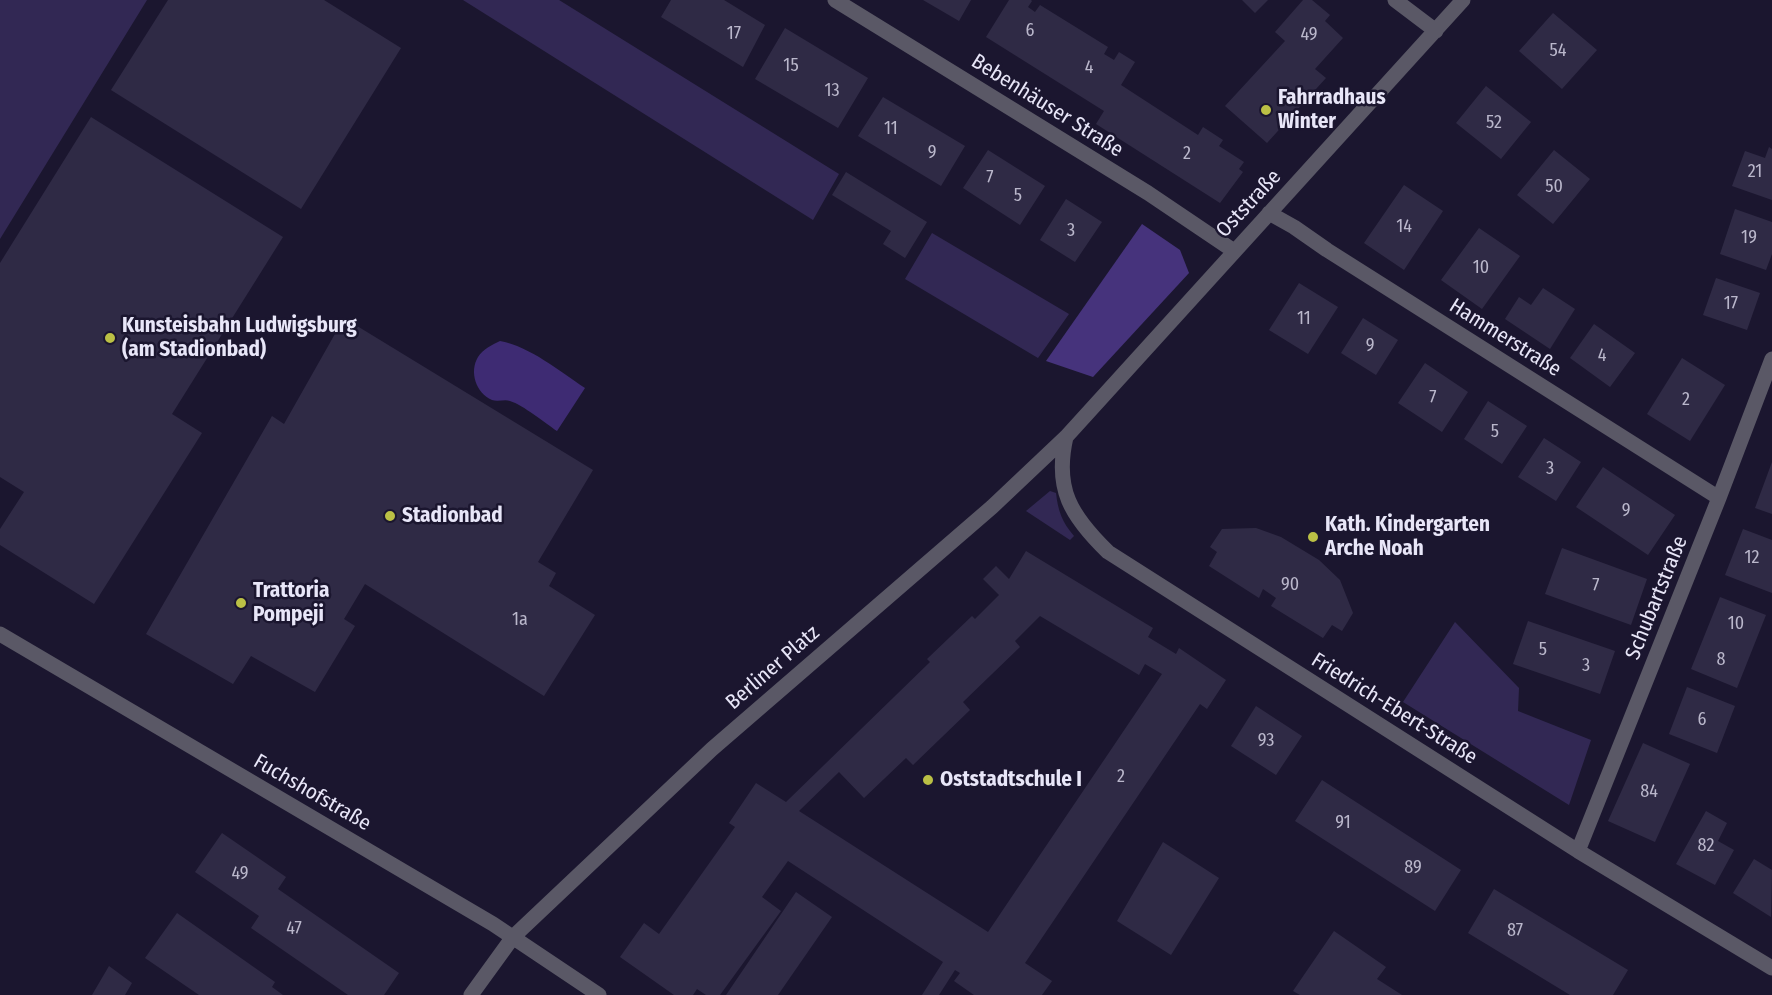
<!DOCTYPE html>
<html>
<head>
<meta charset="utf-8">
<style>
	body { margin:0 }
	canvas { display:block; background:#1b162f }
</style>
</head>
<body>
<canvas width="1772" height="995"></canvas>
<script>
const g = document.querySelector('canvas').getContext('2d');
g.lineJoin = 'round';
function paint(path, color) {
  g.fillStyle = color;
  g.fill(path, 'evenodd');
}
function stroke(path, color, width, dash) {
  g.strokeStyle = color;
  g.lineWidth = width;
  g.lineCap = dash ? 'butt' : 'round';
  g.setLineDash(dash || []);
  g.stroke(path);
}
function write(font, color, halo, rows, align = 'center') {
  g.font = font + ' "Fira Sans Condensed",sans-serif';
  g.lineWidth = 5;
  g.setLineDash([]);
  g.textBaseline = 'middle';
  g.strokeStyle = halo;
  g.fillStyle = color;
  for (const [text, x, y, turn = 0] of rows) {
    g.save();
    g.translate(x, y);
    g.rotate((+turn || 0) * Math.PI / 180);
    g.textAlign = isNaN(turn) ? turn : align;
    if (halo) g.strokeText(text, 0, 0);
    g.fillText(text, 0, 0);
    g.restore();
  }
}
const green = new Path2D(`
	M 0,0 L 147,0 L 0,239 Z
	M 463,0 L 559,0 L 839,174 L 813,220 Z
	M 932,233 L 1069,314 L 1038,358 L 905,279 Z
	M 1050,491 L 1056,493 C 1058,511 1062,522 1074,536 L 1070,540 L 1026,511 Z
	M 1455,622 L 1519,688 L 1518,711 L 1591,740 L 1569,805 L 1403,702 Z`);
const forest = new Path2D(`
	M 1142,224 L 1180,250 L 1189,273 L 1093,377 L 1046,361 Z`);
const water = new Path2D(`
	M 500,341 C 531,347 559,371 585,388 L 557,431 C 545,423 523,405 510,401 C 505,399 498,402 492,400 C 476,393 469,372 478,357 C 483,349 492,345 500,341 Z`);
const building = new Path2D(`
	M 168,0 L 324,0 L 401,48 L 301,209 L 111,90 Z
	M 671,0 L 724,0 L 765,25 L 743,67 L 661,17 Z
	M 923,0 L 971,0 L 959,21 Z
	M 1009,0 L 1031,0 L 1032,1 L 1028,7 L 1035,12 L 1040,5 L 1108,47 L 1104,54 L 1114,60 L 1119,52 L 1135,62 L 1121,85 L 1198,135 L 1203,127 L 1223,140 L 1219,146 L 1244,162 L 1239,169 L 1243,172 L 1220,203 L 1096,124 L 1104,111 L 986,37 Z
	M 1242,0 L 1268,0 L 1255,13 Z
	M 1303,0 L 1312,0 L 1330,15 L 1325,21 L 1343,38 L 1315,69 L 1326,78 L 1267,143 L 1225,106 L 1285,41 L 1275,32 Z
	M 1553,13 L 1597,50 L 1562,89 L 1519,51 Z
	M 785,28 L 868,78 L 838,128 L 755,79 Z
	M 1486,86 L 1531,122 L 1501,159 L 1456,123 Z
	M 883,97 L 965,146 L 941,186 L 858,136 Z
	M 91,117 L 283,237 L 172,414 L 202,433 L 94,604 L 0,545 L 0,529 L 24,492 L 0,477 L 0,263 Z
	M 1769,147 L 1772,149 L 1772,200 L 1732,186 L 1745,151 L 1765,158 Z
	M 988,150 L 1045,186 L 1020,225 L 963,188 Z
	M 1554,150 L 1590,179 L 1553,224 L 1517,195 Z
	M 846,172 L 927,222 L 905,258 L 883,244 L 891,231 L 832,195 Z
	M 1404,185 L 1443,211 L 1404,270 L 1364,243 Z
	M 1066,199 L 1102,222 L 1075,262 L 1040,240 Z
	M 1735,209 L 1772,222 L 1772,254 L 1766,270 L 1720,254 Z
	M 1479,228 L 1520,256 L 1482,309 L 1441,280 Z
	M 1716,278 L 1760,293 L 1747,330 L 1703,315 Z
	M 1299,283 L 1338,307 L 1308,354 L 1269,330 Z
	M 1543,288 L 1575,309 L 1550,349 L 1505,319 L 1519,297 L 1531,305 Z
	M 344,318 L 593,470 L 538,562 L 556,573 L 549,586 L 595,615 L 544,696 L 365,584 L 344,619 L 355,626 L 315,692 L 251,656 L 233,684 L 146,634 L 272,416 L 284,424 Z
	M 1363,318 L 1398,340 L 1376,375 L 1341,353 Z
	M 1594,324 L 1635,353 L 1610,387 L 1570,358 Z
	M 1682,358 L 1725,385 L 1690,441 L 1647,414 Z
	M 1425,363 L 1468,392 L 1442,432 L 1398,403 Z
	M 1488,401 L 1527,426 L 1502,464 L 1464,439 Z
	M 1544,438 L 1581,462 L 1556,501 L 1518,477 Z
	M 1772,462 L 1772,514 L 1755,508 Z
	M 1603,467 L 1675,515 L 1648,555 L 1576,507 Z
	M 1256,528 L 1281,537 L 1319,560 L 1340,580 L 1353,613 L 1342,631 L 1332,625 L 1323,638 L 1271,606 L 1276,598 L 1263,589 L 1259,598 L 1209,566 L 1217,552 L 1210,547 L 1222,529 Z
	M 1743,529 L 1772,540 L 1772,593 L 1725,575 Z
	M 1562,548 L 1647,579 L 1631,625 L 1545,594 Z
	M 1026,551 L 1153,628 L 1148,637 L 1176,654 L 1179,648 L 1226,680 L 1207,709 L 1200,704 L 1025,963 L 1052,981 L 1042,995 L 974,995 L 954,981 L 960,973 L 955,970 L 939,995 L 922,995 L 943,962 L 788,861 L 762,897 L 781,911 L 720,995 L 706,995 L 697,989 L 693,995 L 674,995 L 620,957 L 644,923 L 659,934 L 735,827 L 729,823 L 756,783 L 786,802 L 930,662 L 927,659 L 972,616 L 975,619 L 999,595 L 983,579 L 996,566 L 1009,579 ZM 1040,616 L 1139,675 L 1145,664 L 1162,674 L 988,932 L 799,811 L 839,772 L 864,798 L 906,758 L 913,765 L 970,710 L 963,702 L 1020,647 L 1015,641 Z
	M 1720,597 L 1766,615 L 1737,688 L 1691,669 Z
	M 1528,621 L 1615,651 L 1600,694 L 1513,664 Z
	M 1687,687 L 1735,706 L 1717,753 L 1669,734 Z
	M 1256,706 L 1302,736 L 1276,775 L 1231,746 Z
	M 1643,743 L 1690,764 L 1655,842 L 1608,821 Z
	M 1322,780 L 1461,870 L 1435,911 L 1295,821 Z
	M 1706,811 L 1727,823 L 1718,841 L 1734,850 L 1715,885 L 1676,864 Z
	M 222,833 L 286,877 L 278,889 L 399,973 L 384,995 L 348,995 L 251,928 L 259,916 L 195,872 Z
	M 1163,842 L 1219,878 L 1171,955 L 1117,921 Z
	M 1754,859 L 1772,870 L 1771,917 L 1733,893 Z
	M 1494,889 L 1628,970 L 1613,995 L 1570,995 L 1468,933 Z
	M 796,892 L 832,917 L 778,995 L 726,995 Z
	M 177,913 L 275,982 L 272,987 L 283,995 L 199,995 L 145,958 Z
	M 1334,931 L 1386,967 L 1377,979 L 1402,995 L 1300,995 L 1293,991 Z
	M 109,966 L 132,983 L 125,995 L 92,995 Z`);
const minor = new Path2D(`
	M 835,0 L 1148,193 L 1234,251
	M 1395,0 L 1436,31
	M 1269,213 L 1294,227 L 1327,250 L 1719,498
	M 1066,437 C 1054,489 1071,516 1108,552 L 1578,851 L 1772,968
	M 0,634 L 493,924 L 599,995
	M 1578,851 L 1719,498 L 1772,359
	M 471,995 L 513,937 L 712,749 L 992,507 L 1066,437 L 1463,0`);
const markers = [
	[1266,110,6,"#bbc045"],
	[110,338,6,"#bbc045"],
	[390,516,6,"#bbc045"],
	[1313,537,6,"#bbc045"],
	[241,603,6,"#bbc045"],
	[928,780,6,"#bbc045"]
];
const numberNames = [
	["6",1030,31],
	["17",734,34],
	["49",1309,35],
	["54",1558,51],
	["15",791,66],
	["4",1089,68],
	["13",832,91],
	["52",1494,123],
	["11",891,129],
	["9",932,153],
	["2",1187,154],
	["21",1755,172],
	["7",990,178],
	["50",1554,187],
	["5",1018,196],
	["14",1404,227],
	["3",1071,231],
	["19",1749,238],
	["10",1481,268],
	["17",1731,304],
	["11",1304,319],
	["9",1370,346],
	["4",1602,356],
	["7",1433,398],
	["2",1686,400],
	["5",1495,432],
	["3",1550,469],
	["9",1626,511],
	["12",1752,558],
	["90",1290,585],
	["7",1596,586],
	["1a",520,620],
	["10",1736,624],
	["5",1543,650],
	["8",1721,660],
	["3",1586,666],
	["6",1702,720],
	["93",1266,741],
	["2",1121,777],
	["84",1649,792],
	["91",1343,823],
	["82",1706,846],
	["89",1413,868],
	["49",240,874],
	["47",294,929],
	["87",1515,931]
];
const poiNames = [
	["Fahrradhaus",1278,98],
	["Winter",1278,122],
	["Kunsteisbahn Ludwigsburg",122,326],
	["(am Stadionbad)",122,350],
	["Stadionbad",402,516],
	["Kath. Kindergarten",1325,525],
	["Arche Noah",1325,549],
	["Trattoria",253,591],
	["Pompeji",253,615],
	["Oststadtschule I",940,780]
];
const streetNames = [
	["Bebenhäuser Straße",1047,106,32],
	["Oststraße",1249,204,-47],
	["Hammerstraße",1505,338,32],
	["Schubartstraße",1657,598,-68],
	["Berliner Platz",773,668,-41],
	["Friedrich-Ebert-Straße",1394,709,32],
	["Fuchshofstraße",312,793,30]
];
paint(green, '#322854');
paint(forest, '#46337c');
paint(water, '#3e2b73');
paint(building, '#2f2a45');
stroke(minor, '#5a5866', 15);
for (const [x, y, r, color] of markers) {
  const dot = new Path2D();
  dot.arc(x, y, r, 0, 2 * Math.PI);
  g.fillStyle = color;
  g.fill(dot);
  stroke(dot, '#1b162f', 2);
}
write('18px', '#bab7cb', null, numberNames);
write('bold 21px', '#e8e6f8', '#1b162f', poiNames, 'left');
write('21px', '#e8e6f8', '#1b162f', streetNames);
</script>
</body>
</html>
